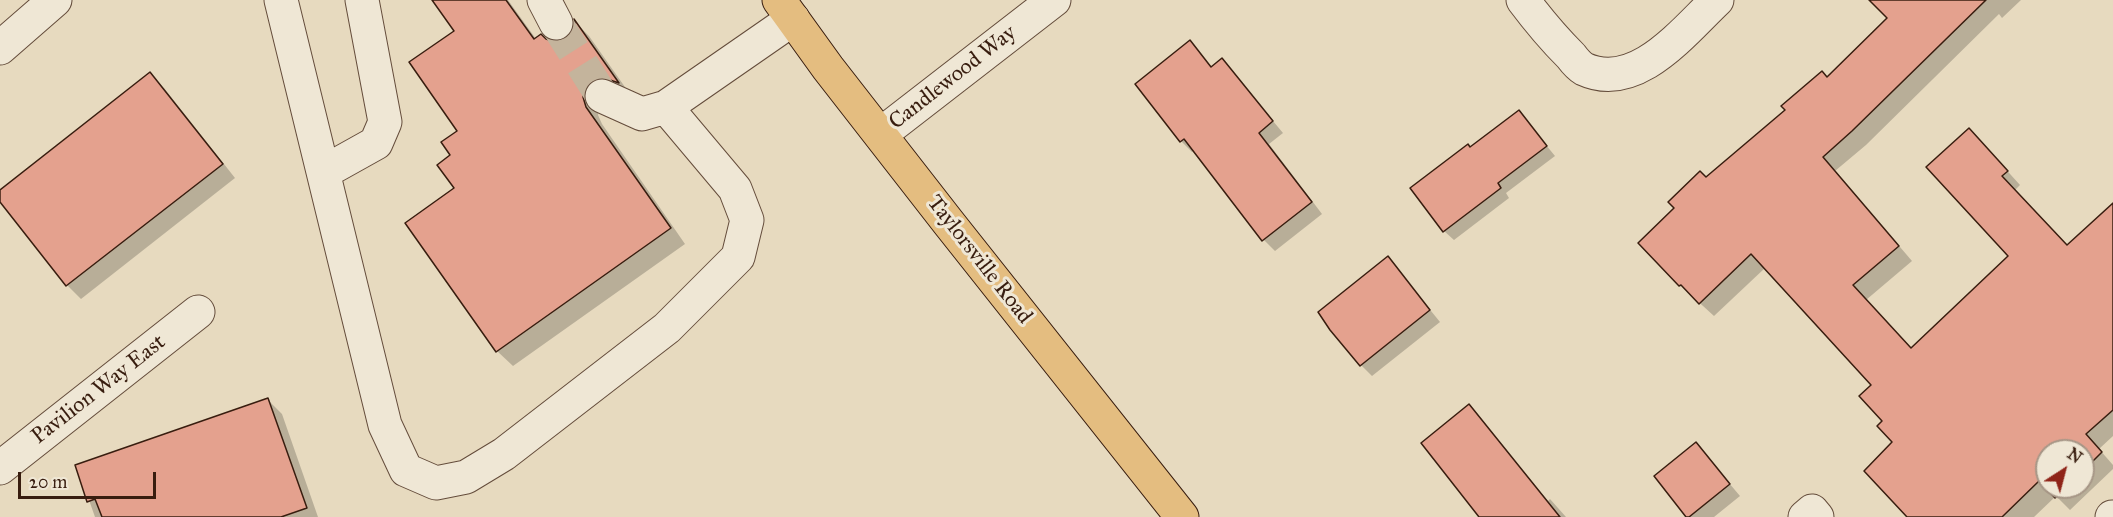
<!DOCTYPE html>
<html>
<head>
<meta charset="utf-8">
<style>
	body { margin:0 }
	#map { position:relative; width:2113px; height:517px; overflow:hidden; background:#e7dabf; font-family:"IM FELL Great Primer",serif }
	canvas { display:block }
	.north { position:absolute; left:2035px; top:439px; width:60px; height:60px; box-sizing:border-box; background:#efe7d5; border:2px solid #a69686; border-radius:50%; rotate:36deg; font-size:16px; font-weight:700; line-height:24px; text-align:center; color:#381d0f }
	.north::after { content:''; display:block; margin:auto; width:21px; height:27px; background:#8f2418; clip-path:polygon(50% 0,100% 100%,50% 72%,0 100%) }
	.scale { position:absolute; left:18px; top:472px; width:138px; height:27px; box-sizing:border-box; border:3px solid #381d0f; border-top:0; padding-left:8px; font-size:18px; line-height:21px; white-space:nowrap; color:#381d0f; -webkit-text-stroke:4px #efe7d5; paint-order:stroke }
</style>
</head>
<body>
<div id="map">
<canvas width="2113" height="517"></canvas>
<div class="north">N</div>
<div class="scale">20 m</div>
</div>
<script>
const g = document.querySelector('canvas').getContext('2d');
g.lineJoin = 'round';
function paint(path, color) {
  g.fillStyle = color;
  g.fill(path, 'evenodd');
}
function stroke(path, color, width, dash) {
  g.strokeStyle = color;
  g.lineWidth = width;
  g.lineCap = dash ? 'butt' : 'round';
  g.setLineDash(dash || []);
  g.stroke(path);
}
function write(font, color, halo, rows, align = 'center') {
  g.font = font + ' "IM FELL Great Primer",serif';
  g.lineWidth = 6;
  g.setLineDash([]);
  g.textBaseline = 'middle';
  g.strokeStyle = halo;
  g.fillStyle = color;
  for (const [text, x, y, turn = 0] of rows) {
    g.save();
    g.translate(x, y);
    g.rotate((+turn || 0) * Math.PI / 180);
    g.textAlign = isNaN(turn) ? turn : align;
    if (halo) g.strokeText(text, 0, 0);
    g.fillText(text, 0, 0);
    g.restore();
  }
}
const shadow = new Path2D(`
	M 434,0 L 508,0 L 536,39 L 555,43 L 565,41 L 573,33 L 576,23 L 589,36 L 632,97 L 600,105 L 598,115 L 602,124 L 685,244 L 513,366 L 497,351 L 407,223 L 456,188 L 452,156 L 460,131 L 456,31 Z
	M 1894,0 L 2021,0 L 2002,18 L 1999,14 L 1866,145 L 1835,171 L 1912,261 L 1866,300 L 1911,349 L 2010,257 L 1983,144 L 2020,185 L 2015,190 L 2068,247 L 2113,205 L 2113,436 L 2099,449 L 2113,465 L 2113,469 L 2070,510 L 2056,496 L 2034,517 L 1910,517 L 1894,442 L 1884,421 L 1873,385 L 1765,268 L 1714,316 L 1680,285 L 1706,179 L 1828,78 L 1889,18 ZM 2047,451 L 2083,451 L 2083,487 L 2047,487 Z
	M 1190,42 L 1212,68 L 1222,60 L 1283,133 L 1269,144 L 1322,214 L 1275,251 L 1264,240 L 1194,150 L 1192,152 L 1181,141 Z
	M 150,74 L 164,88 L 235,178 L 81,299 L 67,285 L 0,199 L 0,192 Z
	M 1519,112 L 1555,156 L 1506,193 L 1509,198 L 1454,240 L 1444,231 L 1471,149 Z
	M 1388,258 L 1440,322 L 1372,376 L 1361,365 Z
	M 268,400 L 282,414 L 318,517 L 95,517 L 77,466 Z
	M 1469,406 L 1548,501 L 1550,499 L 1566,517 L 1486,517 Z
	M 1696,444 L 1740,496 L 1714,517 L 1688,517 Z`);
const building = new Path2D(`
	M 432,0 L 506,0 L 534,39 L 541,34 L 546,39 L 555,42 L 564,40 L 572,33 L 575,24 L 574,19 L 619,83 L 601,77 L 592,81 L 585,89 L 583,97 L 586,107 L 671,228 L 496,352 L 405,223 L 454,188 L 437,165 L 450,155 L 441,142 L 457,131 L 409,62 L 454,31 Z
	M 1869,0 L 1986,0 L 1852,131 L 1823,157 L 1899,246 L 1853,285 L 1911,348 L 2008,256 L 1926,167 L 1969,128 L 2008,171 L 2002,176 L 2067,245 L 2113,203 L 2113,410 L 2086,434 L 2102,452 L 2083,471 L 2083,451 L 2047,451 L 2047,487 L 2065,487 L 2055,498 L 2039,481 L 2002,517 L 1907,517 L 1864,471 L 1892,442 L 1877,426 L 1882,421 L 1859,396 L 1871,385 L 1751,254 L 1699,304 L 1681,285 L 1679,286 L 1638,243 L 1674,208 L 1668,202 L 1700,171 L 1706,177 L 1785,110 L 1781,106 L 1822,71 L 1827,77 L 1887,18 Z
	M 1190,40 L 1211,67 L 1222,58 L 1273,121 L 1259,133 L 1312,202 L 1262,241 L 1184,139 L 1180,142 L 1135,84 Z
	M 150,72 L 223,164 L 66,286 L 0,202 L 0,190 Z
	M 1519,110 L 1547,146 L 1498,183 L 1501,188 L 1443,232 L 1410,188 L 1468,144 L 1470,147 Z
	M 1388,256 L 1430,310 L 1360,366 L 1330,330 L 1318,312 Z
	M 268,398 L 307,508 L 281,517 L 102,517 L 95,499 L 87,502 L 75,465 Z
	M 1469,404 L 1560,517 L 1479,517 L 1421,443 Z
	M 1696,442 L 1730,484 L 1689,517 L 1686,517 L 1654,476 Z`);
const minorTunnel = new Path2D(`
	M 556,23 L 602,96`);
const minor = new Path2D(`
	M 281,0 L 385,425 L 406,470 L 436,483 L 466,477 L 504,454 L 667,328 L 738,257 L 747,220 L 735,189 L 666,107
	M 544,0 L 556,23
	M 1523,0 C 1538,20 1553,38 1571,56 C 1574,60 1579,66 1584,69 C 1636,93 1683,32 1717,0
	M 0,48 L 55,0
	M 602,96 L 642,114 L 666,107 L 793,19
	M 881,134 L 1054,0
	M 324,172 L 376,143 L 385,122 L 362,0
	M 0,468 L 198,312
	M 1805,517 L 1812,511 L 1817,517
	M 2112,517 L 2113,517`);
const major = new Path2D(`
	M 779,0 L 828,68 L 948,222 L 1182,517`);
const streetNames = [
	["Candlewood Way",953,78,-38],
	["Taylorsville Road",979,260,52],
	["Pavilion Way East",99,390,-38]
];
paint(shadow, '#0003');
paint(building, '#e4a18e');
stroke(building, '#381d0f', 1.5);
stroke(minorTunnel, '#c4b49c', 33, [33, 16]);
stroke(minor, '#644c3b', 35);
stroke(major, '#381d0f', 35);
stroke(minor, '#efe7d5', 33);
stroke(major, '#e4bd80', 33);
write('22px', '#381d0f', '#efe7d5', streetNames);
</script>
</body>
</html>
